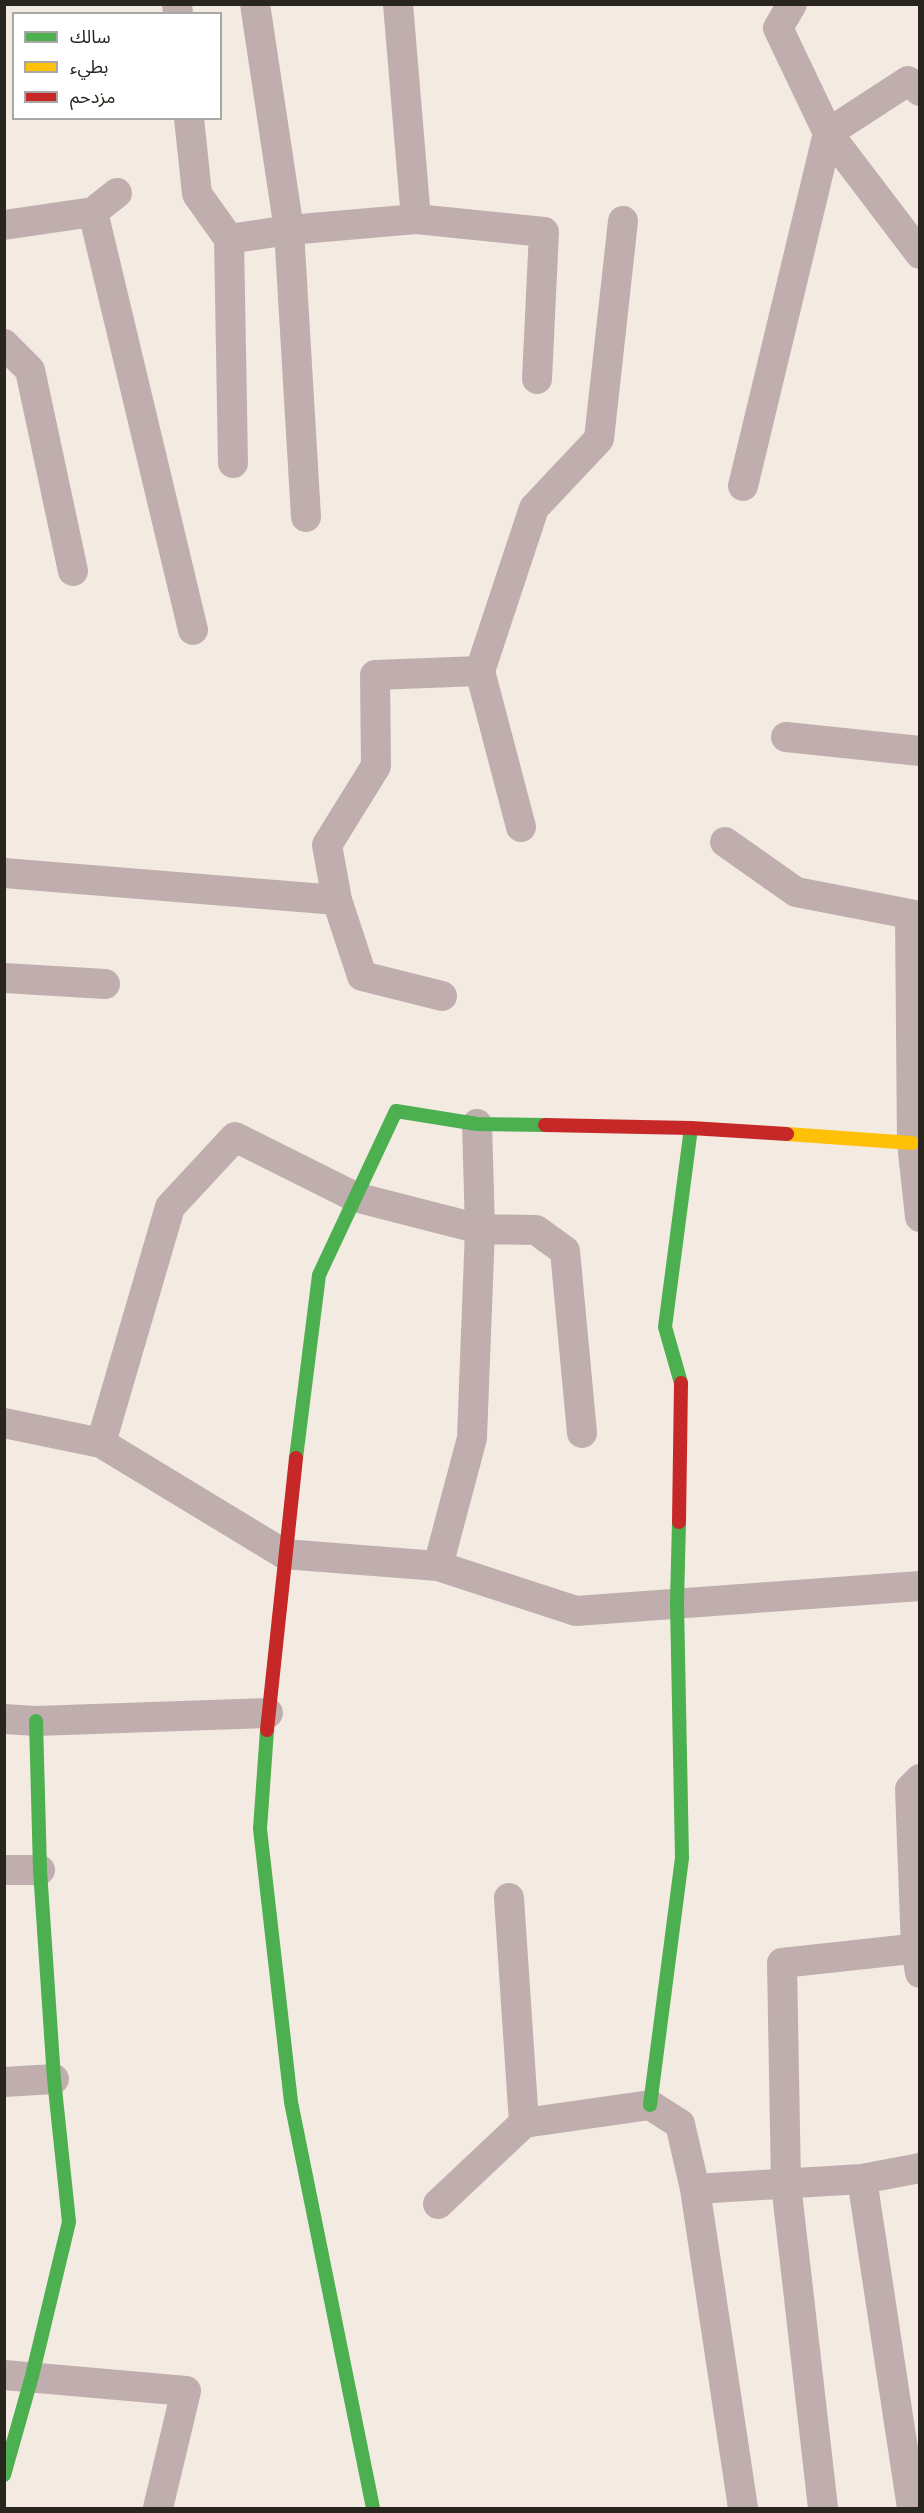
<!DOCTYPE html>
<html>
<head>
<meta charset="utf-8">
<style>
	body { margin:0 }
	#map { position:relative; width:924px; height:2513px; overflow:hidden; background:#f3ebe2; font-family:"Exo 2","Noto Sans Arabic",sans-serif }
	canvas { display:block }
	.frame { position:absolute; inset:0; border:6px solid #28241e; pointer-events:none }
	.legend { position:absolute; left:12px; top:12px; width:210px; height:108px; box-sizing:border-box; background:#fff; border:2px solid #a9a7a5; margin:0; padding:8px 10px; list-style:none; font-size:18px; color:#28241e }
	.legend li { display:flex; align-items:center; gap:12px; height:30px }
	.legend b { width:30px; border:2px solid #a9a7a5 }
</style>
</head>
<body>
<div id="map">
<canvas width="924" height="2513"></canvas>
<div class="frame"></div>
<ul class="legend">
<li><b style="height:8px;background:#4caf50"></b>سالك</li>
<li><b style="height:8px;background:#ffc107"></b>بطيء</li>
<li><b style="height:8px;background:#c62828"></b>مزدحم</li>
</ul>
</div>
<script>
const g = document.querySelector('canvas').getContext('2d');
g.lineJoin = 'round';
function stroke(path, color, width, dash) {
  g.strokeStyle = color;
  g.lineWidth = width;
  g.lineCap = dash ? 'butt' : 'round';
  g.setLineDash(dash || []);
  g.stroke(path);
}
const street = new Path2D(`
	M 177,4 L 178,14
	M 255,4 L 289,230 L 306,517
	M 398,4 L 416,219
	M 792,4 L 778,28 L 828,133 L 920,254
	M 189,118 L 197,194 L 229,239 L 233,463
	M 93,212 L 193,630
	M 4,225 L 93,212 L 117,193
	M 229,239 L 289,230 L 416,219 L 544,232 L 537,379
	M 4,344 L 30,370 L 73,571
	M 743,486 L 828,133 L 908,81 L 920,91
	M 786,737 L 920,751
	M 521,827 L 480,671 L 534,508 L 599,439 L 623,221
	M 725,842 L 796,892 L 920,916
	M 4,873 L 337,900
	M 910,916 L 912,1143 L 920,1217
	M 4,978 L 105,984
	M 442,996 L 362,976 L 337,900 L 327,845 L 376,766 L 375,675 L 480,671
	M 4,1423 L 101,1443 L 284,1554 L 438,1566 L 576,1611 L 920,1586
	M 101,1443 L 170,1207 L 235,1137 L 355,1197 L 480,1229 L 536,1230 L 565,1251 L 582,1433
	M 438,1566 L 472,1438 L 480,1229 L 477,1124
	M 4,1719 L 36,1721 L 268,1713
	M 920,1779 L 910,1789 L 916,1948 L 920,1973
	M 4,1870 L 40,1870
	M 509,1898 L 524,2123
	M 4,2082 L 54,2079
	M 862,2179 L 912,2508
	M 695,2189 L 862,2179 L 920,2168
	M 438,2204 L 524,2123 L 650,2105 L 680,2124 L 695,2189 L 743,2508
	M 4,2375 L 186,2391 L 158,2508
	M 823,2508 L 786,2184 L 782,1963 L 920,1948`);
const fast = new Path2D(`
	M 681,1383 L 665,1327 L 691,1128
	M 296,1458 L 319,1275 L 396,1111 L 477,1124 L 545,1125
	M 267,1730 L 260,1829 L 291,2102 L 373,2508
	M 650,2105 L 682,1858 L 677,1603 L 679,1522
	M 4,2475 L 32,2376 L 69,2222 L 54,2079 L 40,1870 L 36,1721`);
const slow = new Path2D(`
	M 787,1134 L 912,1143`);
const jam = new Path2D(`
	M 545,1125 L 691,1128 L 787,1134
	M 679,1522 L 681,1383
	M 267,1730 L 296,1458`);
stroke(street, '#c0aeae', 30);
stroke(fast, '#4caf50', 14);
stroke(slow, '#ffc107', 14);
stroke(jam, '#c62828', 14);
</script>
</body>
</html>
